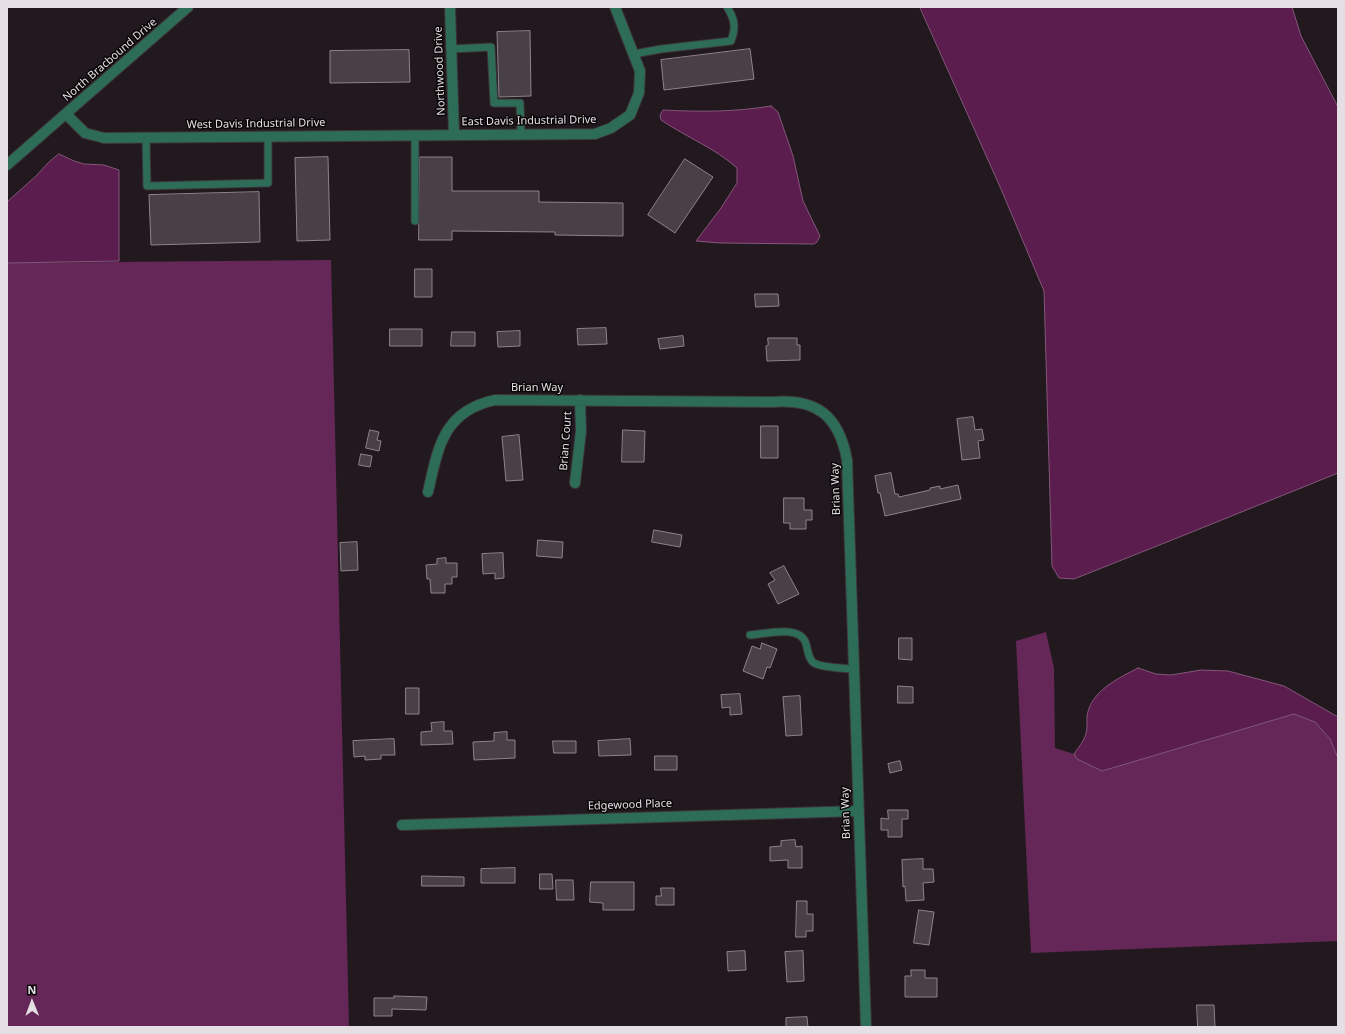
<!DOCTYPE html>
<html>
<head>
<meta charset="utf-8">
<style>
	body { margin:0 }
	#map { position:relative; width:1345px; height:1034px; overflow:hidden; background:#22191f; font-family:"Noto Sans",sans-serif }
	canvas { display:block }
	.frame { position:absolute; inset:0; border:8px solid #e5dfe3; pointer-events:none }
	.north { position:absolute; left:12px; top:982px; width:40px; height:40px; -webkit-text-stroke:3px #090608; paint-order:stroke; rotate:359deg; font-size:11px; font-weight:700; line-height:16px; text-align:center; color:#e5dfe3 }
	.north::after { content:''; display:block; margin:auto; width:14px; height:18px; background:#e5dfe3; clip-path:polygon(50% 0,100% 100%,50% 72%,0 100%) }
</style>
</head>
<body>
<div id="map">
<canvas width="1345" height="1034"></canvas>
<div class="frame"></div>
<div class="north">N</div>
</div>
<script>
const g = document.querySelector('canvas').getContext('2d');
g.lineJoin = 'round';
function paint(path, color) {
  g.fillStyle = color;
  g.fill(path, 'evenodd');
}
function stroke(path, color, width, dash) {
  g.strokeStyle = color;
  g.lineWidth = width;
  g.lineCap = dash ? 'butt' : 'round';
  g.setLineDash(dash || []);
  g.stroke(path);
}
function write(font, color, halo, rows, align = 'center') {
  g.font = font + ' "Noto Sans",sans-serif';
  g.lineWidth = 3;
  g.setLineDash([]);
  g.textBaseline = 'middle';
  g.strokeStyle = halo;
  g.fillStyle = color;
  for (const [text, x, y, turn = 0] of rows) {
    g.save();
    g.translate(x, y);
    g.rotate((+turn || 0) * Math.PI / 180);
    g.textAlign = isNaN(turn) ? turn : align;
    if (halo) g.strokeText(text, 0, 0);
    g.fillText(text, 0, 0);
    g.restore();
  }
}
const forest = new Path2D(`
	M 331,260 L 349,1027 L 7,1027 L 7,263 Z
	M 1046,632 L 1054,668 L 1055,748 L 1074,754 L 1077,759 L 1102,771 L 1294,714 L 1315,722 L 1330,739 L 1338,758 L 1338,824 L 1337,825 L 1338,832 L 1338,941 L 1031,953 L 1016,641 Z`);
const water = new Path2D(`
	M 920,7 L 1292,7 L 1301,36 L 1338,107 L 1338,473 L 1182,536 L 1074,579 L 1059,578 L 1052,566 L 1044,291 L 1001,189 Z
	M 771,106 L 778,112 L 793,156 L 803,201 L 820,236 L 817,242 L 814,244 L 720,243 L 696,241 L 721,208 L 737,183 L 737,168 C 715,148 686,137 661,120 L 660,115 L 663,110 C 700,112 735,112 771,106 Z
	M 59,154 L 74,161 L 84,164 L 104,165 L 119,170 L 119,261 L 7,263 L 7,202 L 36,176 L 49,162 Z
	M 1138,668 L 1156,674 L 1171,675 L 1201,670 L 1228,671 L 1284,686 L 1338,717 L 1338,758 L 1330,739 L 1315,722 L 1294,714 L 1102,771 L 1077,759 L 1074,754 C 1080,745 1087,738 1087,726 C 1087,723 1087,720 1087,716 C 1091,691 1117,679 1138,668 Z`);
const building = new Path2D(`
	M 530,31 L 531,96 L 499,97 L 497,32 Z
	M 750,49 L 754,79 L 664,90 L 661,60 Z
	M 409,50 L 410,82 L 330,83 L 330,51 Z
	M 328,157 L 330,240 L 297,241 L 295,158 Z
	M 420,157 L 452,157 L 452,191 L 539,191 L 539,202 L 623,203 L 623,236 L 555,235 L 555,232 L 452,231 L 452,240 L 419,240 Z
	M 685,159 L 713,177 L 675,233 L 648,215 Z
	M 259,192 L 260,242 L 151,245 L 149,195 Z
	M 415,269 L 432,269 L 432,297 L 415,297 Z
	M 755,294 L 778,294 L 779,306 L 756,307 Z
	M 606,328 L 607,344 L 578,345 L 577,329 Z
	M 390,329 L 422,329 L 422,346 L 390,346 Z
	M 520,331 L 520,346 L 498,347 L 497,332 Z
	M 452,332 L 475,332 L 475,346 L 451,346 Z
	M 683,336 L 684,346 L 660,349 L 658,339 Z
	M 768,338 L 797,338 L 797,345 L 800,345 L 800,360 L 767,361 L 766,346 L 768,345 Z
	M 973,417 L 975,430 L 982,429 L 984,440 L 978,441 L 980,458 L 962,460 L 957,419 Z
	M 761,426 L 778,426 L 778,458 L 761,458 Z
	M 370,430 L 379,432 L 377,440 L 381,441 L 379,451 L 366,448 Z
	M 623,430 L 645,431 L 644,462 L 622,462 Z
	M 519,435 L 523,480 L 506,481 L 502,437 Z
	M 361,454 L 372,456 L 370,467 L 359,465 Z
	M 891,473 L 895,494 L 898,494 L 899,497 L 930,490 L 930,488 L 940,486 L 940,489 L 958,485 L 961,499 L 885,516 L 880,493 L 878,493 L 875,476 Z
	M 784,498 L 804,498 L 804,510 L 812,510 L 812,520 L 806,520 L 806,529 L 790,529 L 790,523 L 784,523 Z
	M 654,530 L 682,535 L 680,547 L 652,542 Z
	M 538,540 L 563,542 L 562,558 L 537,556 Z
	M 357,542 L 358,570 L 341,571 L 340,543 Z
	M 503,553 L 504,578 L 495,579 L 495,573 L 483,574 L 482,554 Z
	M 446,558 L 446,563 L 457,563 L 457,577 L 452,577 L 452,584 L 445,584 L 445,593 L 431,593 L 430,579 L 427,579 L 426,565 L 437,564 L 437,559 Z
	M 784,566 L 799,594 L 778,604 L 768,584 L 775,580 L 770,573 Z
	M 899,638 L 912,638 L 912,660 L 899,659 Z
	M 762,643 L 777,649 L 770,668 L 767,667 L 763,679 L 743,671 L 752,646 L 760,649 Z
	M 898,686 L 913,687 L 913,703 L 898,703 Z
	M 406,688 L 419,688 L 419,714 L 406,714 Z
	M 740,694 L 742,714 L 730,715 L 730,707 L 722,708 L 721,695 Z
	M 800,696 L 802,735 L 786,736 L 783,697 Z
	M 444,722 L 444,731 L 452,731 L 453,744 L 421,745 L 421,732 L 432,731 L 431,723 Z
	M 507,732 L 507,740 L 515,740 L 515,758 L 474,760 L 473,742 L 494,741 L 494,733 Z
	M 394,739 L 395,755 L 381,755 L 381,759 L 365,760 L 365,756 L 354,757 L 353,741 Z
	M 630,739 L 631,755 L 599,756 L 598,741 Z
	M 553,741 L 576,741 L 576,753 L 554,753 Z
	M 655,756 L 677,756 L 677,770 L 655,770 Z
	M 900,761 L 902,770 L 890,773 L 888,764 Z
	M 888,810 L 908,810 L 908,819 L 902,819 L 902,837 L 888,837 L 888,830 L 881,830 L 881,818 L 888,819 Z
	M 795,840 L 796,847 L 802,846 L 802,868 L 788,868 L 788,860 L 770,861 L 770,847 L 781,846 L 781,841 Z
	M 923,859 L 923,869 L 933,869 L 934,882 L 923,883 L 924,900 L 906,901 L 905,886 L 903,887 L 902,860 Z
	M 515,868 L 515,883 L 481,883 L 481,869 Z
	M 540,874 L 552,874 L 553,889 L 540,889 Z
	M 422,876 L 464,877 L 464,886 L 422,886 Z
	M 556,880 L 573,880 L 574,900 L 557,900 Z
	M 591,882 L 634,882 L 634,910 L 603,910 L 603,903 L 590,902 Z
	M 661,888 L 674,888 L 674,905 L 656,905 L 656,896 L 661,896 Z
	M 797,901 L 807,901 L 807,914 L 813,914 L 813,931 L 806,931 L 806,937 L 796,937 Z
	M 919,910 L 934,912 L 929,945 L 914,943 Z
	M 745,951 L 746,970 L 728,971 L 727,952 Z
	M 803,951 L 804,981 L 787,982 L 785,952 Z
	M 911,970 L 925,970 L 925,978 L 937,978 L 937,997 L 905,997 L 905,976 L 911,976 Z
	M 394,996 L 427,997 L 426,1010 L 392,1009 L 392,1016 L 374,1016 L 374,998 L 394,998 Z
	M 1197,1005 L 1214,1005 L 1215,1027 L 1198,1027 Z
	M 807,1017 L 808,1027 L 786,1027 L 786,1018 Z`);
const lane = new Path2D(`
	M 451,49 L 491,47 L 494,103 L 520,103 L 521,134
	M 634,54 L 661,49 L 731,41 C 736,28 735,19 727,7
	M 415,135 L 415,221
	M 146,138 L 147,186 L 268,183 L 268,136
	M 750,635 C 765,634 801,624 806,644 C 808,650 808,659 814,663 C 822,668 844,668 854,669`);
const street = new Path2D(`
	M 450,7 L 454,134
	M 66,114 L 85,133 L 104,138 L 595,134 L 611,128 L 630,115 L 639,93 L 640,71 L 615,7
	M 7,165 L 188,7
	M 575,483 L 581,431 L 580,400
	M 428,492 C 438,448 443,411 495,400 L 772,402 C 817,398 839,416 847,460 L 866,1027
	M 402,825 L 858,811`);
const streetNames = [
	["North Bracbound Drive",110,60,-41],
	["Northwood Drive",440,71,-92],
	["East Davis Industrial Drive",529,121,-1],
	["West Davis Industrial Drive",256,124,-1],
	["Brian Way",537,388],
	["Brian Court",566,441,-86],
	["Brian Way",836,489,-92],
	["Edgewood Place",630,805,-2],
	["Brian Way",846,813,-92]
];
paint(forest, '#642757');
paint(water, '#5a1d4d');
stroke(water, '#84577a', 1);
paint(building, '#493f46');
stroke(building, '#8e838b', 1);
stroke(lane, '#3d353a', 9);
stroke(street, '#3d353a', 12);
stroke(lane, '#2d6d57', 7);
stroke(street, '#2d6d57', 10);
write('11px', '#e5dfe3', '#090608', streetNames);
</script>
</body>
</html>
